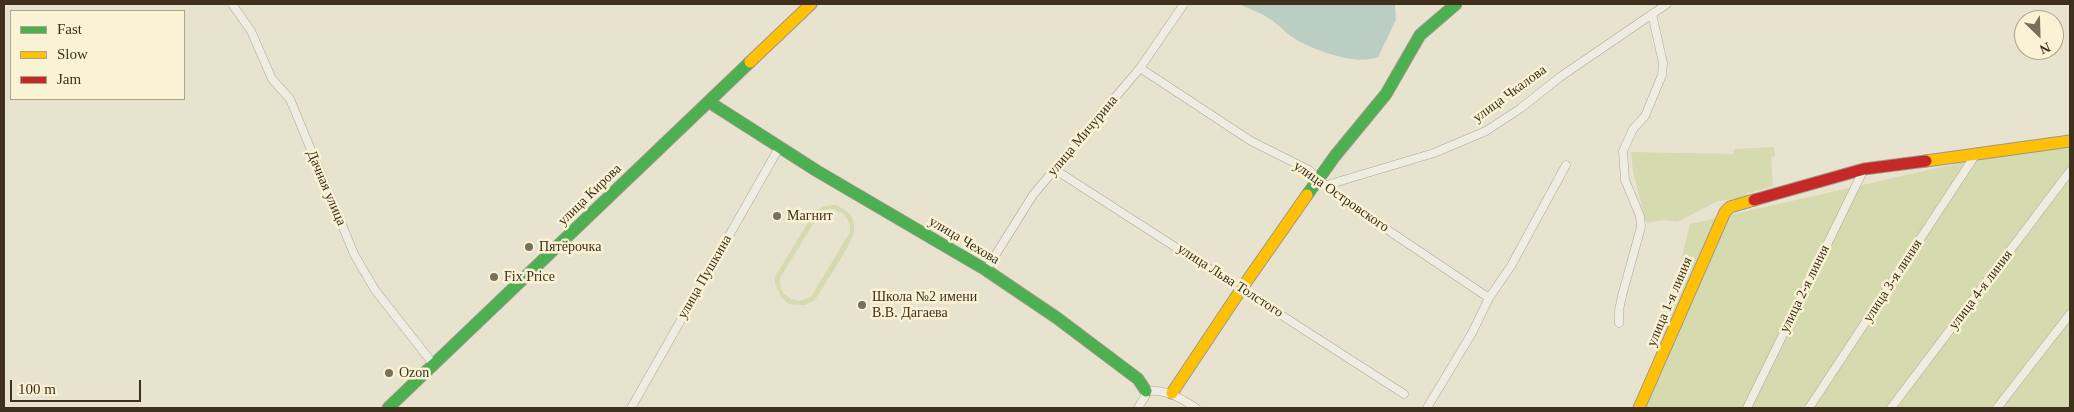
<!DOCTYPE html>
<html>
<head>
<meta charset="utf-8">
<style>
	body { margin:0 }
	#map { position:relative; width:2074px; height:412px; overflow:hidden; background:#e8e3ce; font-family:Georgia,serif }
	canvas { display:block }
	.frame { position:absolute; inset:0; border:5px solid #3e301d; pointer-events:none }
	.legend { position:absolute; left:10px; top:10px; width:175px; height:90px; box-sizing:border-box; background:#f9f2d4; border:1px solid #aea48b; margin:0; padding:6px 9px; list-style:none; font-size:15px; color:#3e301d }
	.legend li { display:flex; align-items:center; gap:10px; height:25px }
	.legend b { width:25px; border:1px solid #aea48b }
	.north { position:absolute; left:2014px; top:10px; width:50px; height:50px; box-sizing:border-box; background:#f9f2d4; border:1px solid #aea48b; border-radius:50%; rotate:156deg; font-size:14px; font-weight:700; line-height:20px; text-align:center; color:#3e301d }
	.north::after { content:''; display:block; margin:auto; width:18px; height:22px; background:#7a6f5b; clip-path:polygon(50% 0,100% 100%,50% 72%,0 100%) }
	.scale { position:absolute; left:10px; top:380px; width:131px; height:22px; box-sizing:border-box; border:2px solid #3e301d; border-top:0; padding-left:6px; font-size:15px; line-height:18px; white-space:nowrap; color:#3e301d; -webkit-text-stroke:4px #f9f2d4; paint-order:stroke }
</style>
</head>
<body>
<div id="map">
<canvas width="2074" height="412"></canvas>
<div class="frame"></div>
<ul class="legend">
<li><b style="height:6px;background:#4caf50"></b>Fast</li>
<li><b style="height:6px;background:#ffc107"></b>Slow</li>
<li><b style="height:6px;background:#c62828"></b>Jam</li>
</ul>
<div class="north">N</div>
<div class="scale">100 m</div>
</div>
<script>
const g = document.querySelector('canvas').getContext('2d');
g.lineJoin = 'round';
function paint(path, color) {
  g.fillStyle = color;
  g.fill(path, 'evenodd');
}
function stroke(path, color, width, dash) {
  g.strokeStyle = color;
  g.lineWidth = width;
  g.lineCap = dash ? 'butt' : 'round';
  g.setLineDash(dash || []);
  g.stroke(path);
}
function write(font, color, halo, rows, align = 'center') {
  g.font = font + ' Georgia,serif';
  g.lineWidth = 5;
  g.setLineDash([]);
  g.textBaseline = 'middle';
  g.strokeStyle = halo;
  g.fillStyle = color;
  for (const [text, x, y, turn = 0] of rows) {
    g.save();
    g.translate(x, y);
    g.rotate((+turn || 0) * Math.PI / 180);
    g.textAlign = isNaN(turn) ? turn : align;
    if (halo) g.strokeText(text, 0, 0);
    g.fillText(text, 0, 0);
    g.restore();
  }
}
const green = new Path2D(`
	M 2070,138 L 2070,408 L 1642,408 L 1647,397 L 1690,224 Z
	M 1774,147 L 1775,156 L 1771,157 L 1773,186 L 1747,194 L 1747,198 L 1718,201 L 1677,222 L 1664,220 L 1646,223 L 1633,171 L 1631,152 L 1734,154 L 1734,149 Z
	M 835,205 C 847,209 856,218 854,231 C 853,243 822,287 815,300 L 805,305 L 789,304 L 781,297 L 775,283 L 775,277 L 815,211 L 825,206 ZM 830,209 C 843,210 851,219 850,232 L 811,297 L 799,301 L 791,299 L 784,294 L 780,287 L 780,278 L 819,214 Z`);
const water = new Path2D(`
	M 1239,4 L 1395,4 L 1396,20 L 1378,57 C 1358,66 1316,51 1297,40 C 1288,35 1282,28 1273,21 C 1263,14 1250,9 1239,4 Z`);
const street = new Path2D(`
	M 232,4 L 251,31 L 272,79 L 290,99 L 354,254 L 375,290 L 434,365
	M 1140,68 L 1251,141 L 1309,170 L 1337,196 L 1489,298
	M 1054,169 L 1404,394
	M 1327,185 L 1434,153 L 1486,131 L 1521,108 L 1560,77 L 1667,4
	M 986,270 L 1033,195 L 1140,68 L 1184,4
	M 1619,323 L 1619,310 L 1623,292 L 1641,227 L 1640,216 L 1625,180 L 1623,151 L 1633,129 L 1645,116 L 1662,75 L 1663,63 L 1652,14
	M 631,408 L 780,146
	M 1138,408 L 1145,396 L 1146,391 C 1166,389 1179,397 1196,408
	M 1427,408 L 1472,333 L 1489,298 L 1511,266 L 1566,165
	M 1747,408 L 1864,169
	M 1809,408 L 1976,154
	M 1891,408 L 2070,171
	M 1997,408 L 2070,314`);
const fast = new Path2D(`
	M 709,102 L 817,171 L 986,270 L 1057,318 L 1138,379 L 1146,391
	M 1307,195 L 1335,156 L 1386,94 L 1420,35 L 1456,4
	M 388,408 L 750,62`);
const slow = new Path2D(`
	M 750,62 L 811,4
	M 1926,161 L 2070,141
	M 1172,393 L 1242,288 L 1307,195
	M 1639,408 L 1725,212 L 1730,207 L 1754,200`);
const jam = new Path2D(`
	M 1754,200 L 1864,169 L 1926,161`);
const markers = [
	[777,216,5,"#7a6f5b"],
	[529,247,5,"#7a6f5b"],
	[494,277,5,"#7a6f5b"],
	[862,305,5,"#7a6f5b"],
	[389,373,5,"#7a6f5b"]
];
const streetNames = [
	["улица Чкалова",1510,94,-36],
	["улица Мичурина",1083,136,-50],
	["Дачная улица",326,188,67],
	["улица Кирова",590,195,-44],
	["улица Островского",1341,197,35],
	["улица Чехова",964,241,31],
	["улица Пушкина",705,277,-60],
	["улица Льва Толстого",1230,281,33],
	["улица 3-я линия",1893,281,-57],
	["улица 2-я линия",1805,289,-64],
	["улица 4-я линия",1981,290,-53],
	["улица 1-я линия",1670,302,-67]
];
const poiNames = [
	["Магнит",787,216],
	["Пятёрочка",539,247],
	["Fix Price",504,277],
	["Школа №2 имени",872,297],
	["В.В. Дагаева",872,313],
	["Ozon",399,373]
];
paint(green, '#d5daaf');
paint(water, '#bacec4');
stroke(street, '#ada797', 9);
stroke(fast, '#9d9787', 13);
stroke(slow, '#9d9787', 13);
stroke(jam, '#9d9787', 13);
stroke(street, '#efece1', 8);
stroke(fast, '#4caf50', 11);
stroke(slow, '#ffc107', 11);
stroke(jam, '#c62828', 11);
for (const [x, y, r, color] of markers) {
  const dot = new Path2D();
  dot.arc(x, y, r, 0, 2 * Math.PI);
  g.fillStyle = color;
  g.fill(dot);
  stroke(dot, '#f9f2d4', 2);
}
write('14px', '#3e301d', '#f9f2d4', streetNames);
write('14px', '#3e301d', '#f9f2d4', poiNames, 'left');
</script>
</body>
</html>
